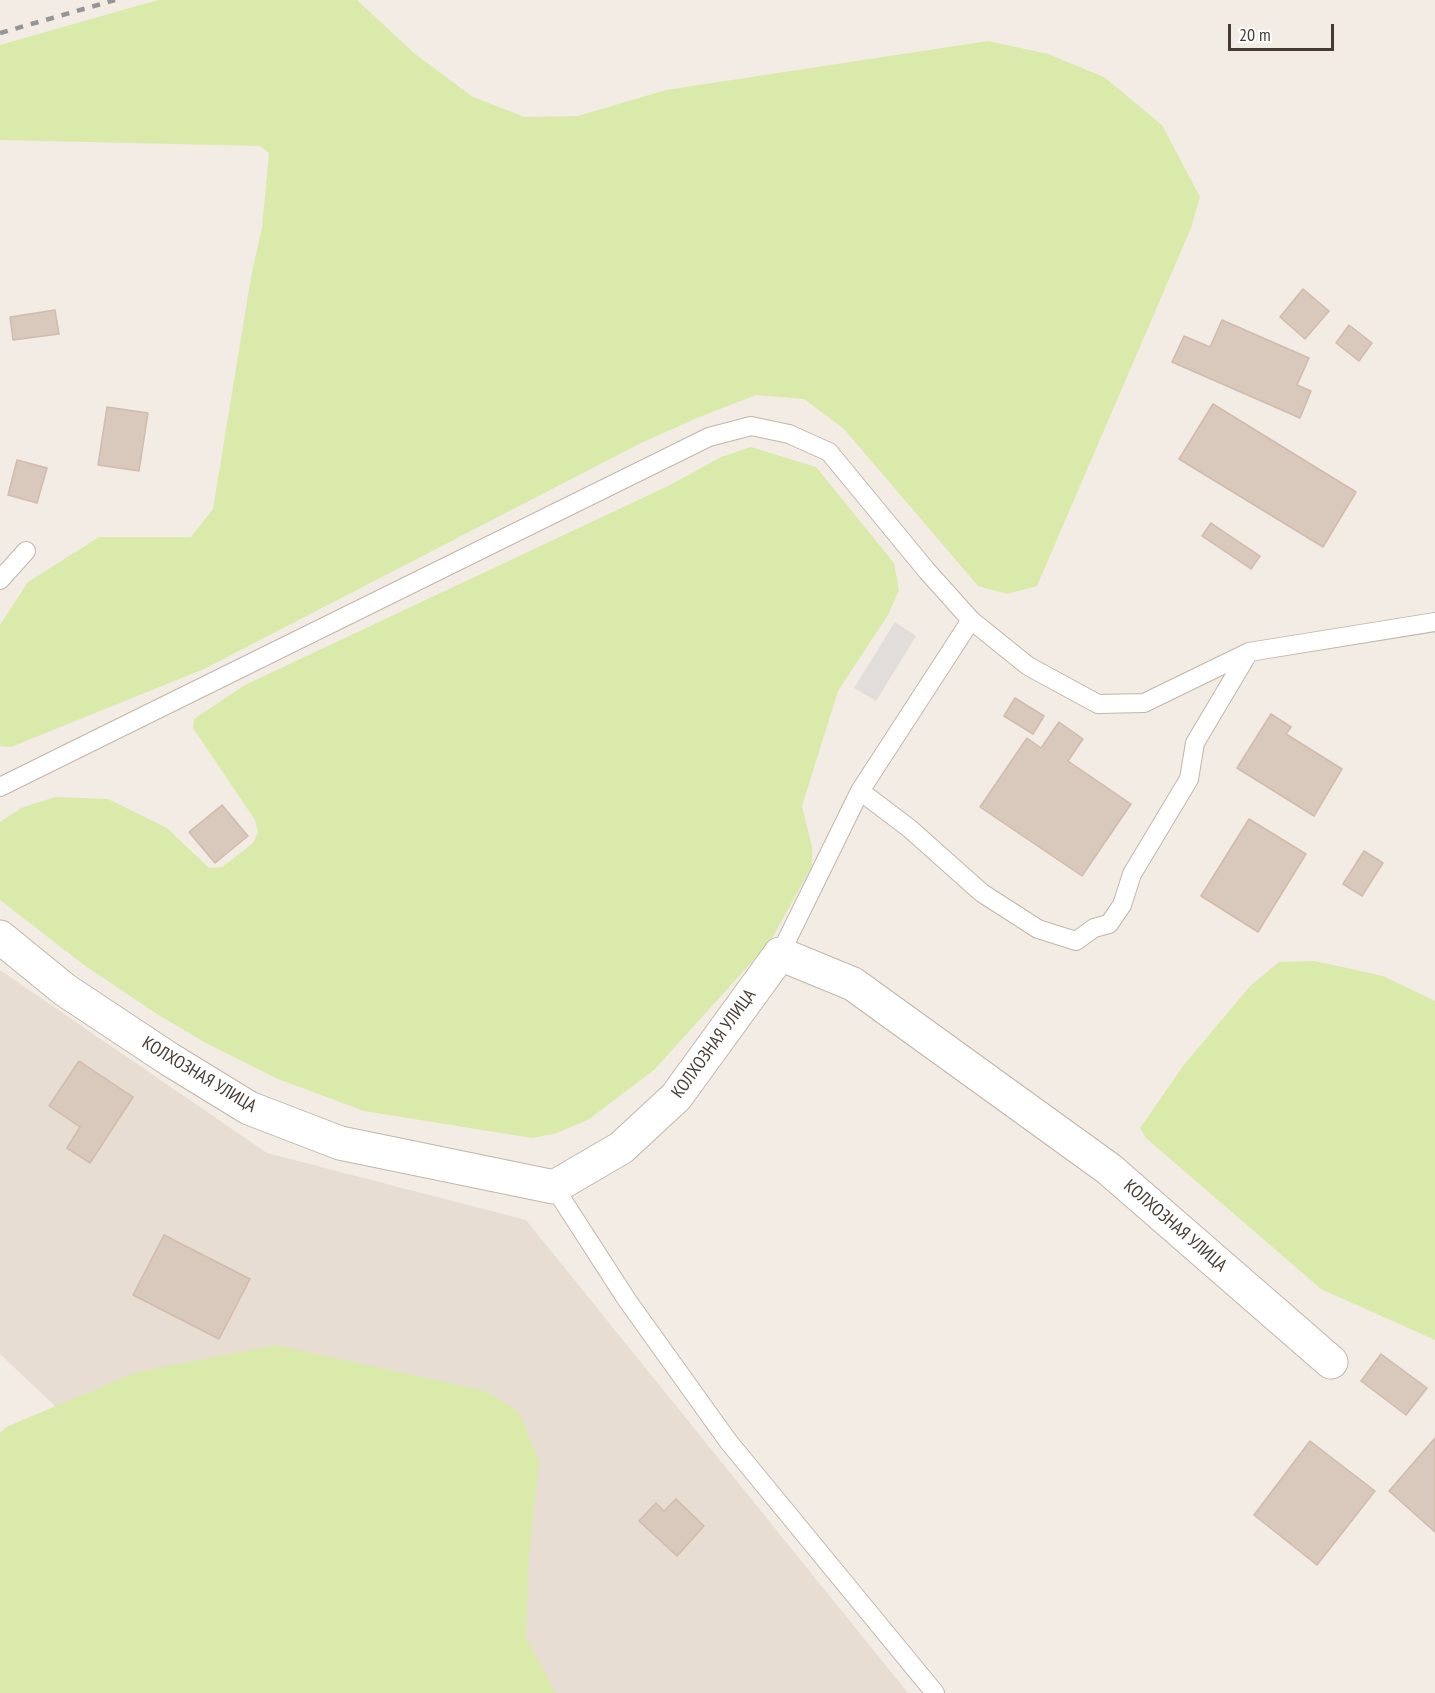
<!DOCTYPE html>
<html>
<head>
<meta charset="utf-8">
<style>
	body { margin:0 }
	#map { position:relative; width:1435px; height:1693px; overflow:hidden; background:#f3ece5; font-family:"PT Sans Narrow",sans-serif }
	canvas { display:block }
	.scale { position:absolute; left:1228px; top:24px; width:106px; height:27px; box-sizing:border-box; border:3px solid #463b34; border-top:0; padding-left:8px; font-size:18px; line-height:21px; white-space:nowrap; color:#463b34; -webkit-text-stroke:4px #fff; paint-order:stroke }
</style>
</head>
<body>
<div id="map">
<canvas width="1435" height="1693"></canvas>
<div class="scale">20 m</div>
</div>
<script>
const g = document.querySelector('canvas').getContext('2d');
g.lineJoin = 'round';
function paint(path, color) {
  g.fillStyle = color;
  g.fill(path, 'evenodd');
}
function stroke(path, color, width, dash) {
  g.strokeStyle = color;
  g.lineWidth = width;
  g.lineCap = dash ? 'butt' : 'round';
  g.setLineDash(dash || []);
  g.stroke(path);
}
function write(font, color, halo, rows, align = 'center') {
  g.font = font + ' "PT Sans Narrow",sans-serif';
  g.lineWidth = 6;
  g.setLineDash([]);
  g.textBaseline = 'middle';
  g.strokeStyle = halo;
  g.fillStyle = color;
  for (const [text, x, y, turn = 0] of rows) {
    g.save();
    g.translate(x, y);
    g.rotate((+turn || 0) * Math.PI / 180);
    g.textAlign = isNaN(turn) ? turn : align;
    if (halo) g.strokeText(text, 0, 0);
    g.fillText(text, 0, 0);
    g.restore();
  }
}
const residential = new Path2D(`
	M 0,970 L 267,1153 L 526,1220 L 908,1693 L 358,1693 L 0,1354 Z`);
const green = new Path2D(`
	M 158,0 L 357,0 L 415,54 L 473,97 L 525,117 L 578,116 L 666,90 L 988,41 L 1048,54 L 1104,77 L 1162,125 L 1200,197 L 1191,228 L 1037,586 L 1007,594 L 978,586 L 844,429 L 804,399 L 756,395 L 697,418 L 641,443 L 204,669 L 11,747 L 0,746 L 0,625 L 28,582 L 99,537 L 191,537 L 213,509 L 251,277 L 262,228 L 269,153 L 260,146 L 0,140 L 0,45 Z
	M 751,447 L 816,467 L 894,563 L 899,590 L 888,615 L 838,691 L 802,806 L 812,847 L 812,866 L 770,942 L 654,1070 L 588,1120 L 554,1134 L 532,1138 L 364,1111 L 278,1079 L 204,1042 L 157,1014 L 84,965 L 0,900 L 0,822 L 21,808 L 55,797 L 108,799 L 167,828 L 209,868 L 222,867 L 252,844 L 258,833 L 255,820 L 193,728 L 194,719 L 245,685 L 668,486 L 721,457 Z
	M 1315,961 L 1383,976 L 1435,1001 L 1435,1340 L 1321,1289 L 1146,1138 L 1140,1128 L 1183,1066 L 1251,985 L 1279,962 Z
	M 276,1345 L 486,1391 L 520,1413 L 539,1462 L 529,1557 L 526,1638 L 556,1693 L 0,1693 L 0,1433 L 6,1427 L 137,1372 Z`);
const parking = new Path2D(`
	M 895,622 L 916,636 L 876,701 L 854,688 Z`);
const building = new Path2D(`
	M 1303,289 L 1329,311 L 1305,339 L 1280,317 Z
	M 55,310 L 59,334 L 13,340 L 10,317 Z
	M 1222,320 L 1309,358 L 1297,385 L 1311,391 L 1300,418 L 1172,362 L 1184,336 L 1210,347 Z
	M 1349,325 L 1372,343 L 1359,361 L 1336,343 Z
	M 1213,404 L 1356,492 L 1323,547 L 1179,459 Z
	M 107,407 L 148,413 L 139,471 L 98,465 Z
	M 17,460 L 47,468 L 37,503 L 8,495 Z
	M 1211,523 L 1260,556 L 1251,569 L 1202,536 Z
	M 1015,698 L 1044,716 L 1033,734 L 1004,716 Z
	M 1271,714 L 1291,727 L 1286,734 L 1342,769 L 1314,816 L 1237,768 Z
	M 1059,722 L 1083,739 L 1068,761 L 1131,804 L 1082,876 L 980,807 L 1027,738 L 1041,748 Z
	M 222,805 L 248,836 L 215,863 L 189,832 Z
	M 1249,819 L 1306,854 L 1258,932 L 1201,896 Z
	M 1364,851 L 1383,863 L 1362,896 L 1343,884 Z
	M 79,1061 L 133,1097 L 90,1163 L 67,1148 L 80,1127 L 49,1106 Z
	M 164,1235 L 250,1279 L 219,1339 L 133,1295 Z
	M 1381,1354 L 1427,1388 L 1406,1415 L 1361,1381 Z
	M 1435,1438 L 1435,1532 L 1389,1491 Z
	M 1310,1441 L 1375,1491 L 1317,1565 L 1254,1515 Z
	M 676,1499 L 704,1526 L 677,1556 L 639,1521 L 656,1503 L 664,1511 Z`);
const lane = new Path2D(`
	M 0,580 L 26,551
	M 0,787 L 709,437 L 751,426 L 789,434 L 829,452 L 927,571 L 971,620 L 1028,666 L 1098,704 L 1144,703 L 1249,652 L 1435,622
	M 860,791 L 909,828 L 982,893 L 1038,929 L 1076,941 L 1094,928 L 1109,924 L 1122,905 L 1132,874 L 1189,779 L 1195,743 L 1249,652
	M 780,954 L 860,791 L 971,620
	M 554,1187 L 627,1300 L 728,1441 L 935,1693`);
const street = new Path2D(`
	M 0,937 L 65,990 L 169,1059 L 249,1108 L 340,1143 L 554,1187 L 621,1148 L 676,1097 L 780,954 L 853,984 L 1109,1169 L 1331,1362`);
const rail = new Path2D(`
	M 0,33 L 115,0`);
const streetNames = [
	["КОЛХОЗНАЯ УЛИЦА",714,1044,-54],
	["КОЛХОЗНАЯ УЛИЦА",199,1075,31],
	["КОЛХОЗНАЯ УЛИЦА",1175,1226,41]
];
paint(residential, '#e8ddd2');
paint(green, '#daeaab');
paint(parking, '#e1ddda');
paint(building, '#d9c8bc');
stroke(building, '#d1bbac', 1.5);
stroke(lane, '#c2b5aa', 20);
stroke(street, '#c2b5aa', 35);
stroke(lane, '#fff', 18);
stroke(street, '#fff', 33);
stroke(rail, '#959595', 4.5, [8, 8]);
write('18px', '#463b34', '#fff', streetNames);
</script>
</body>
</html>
